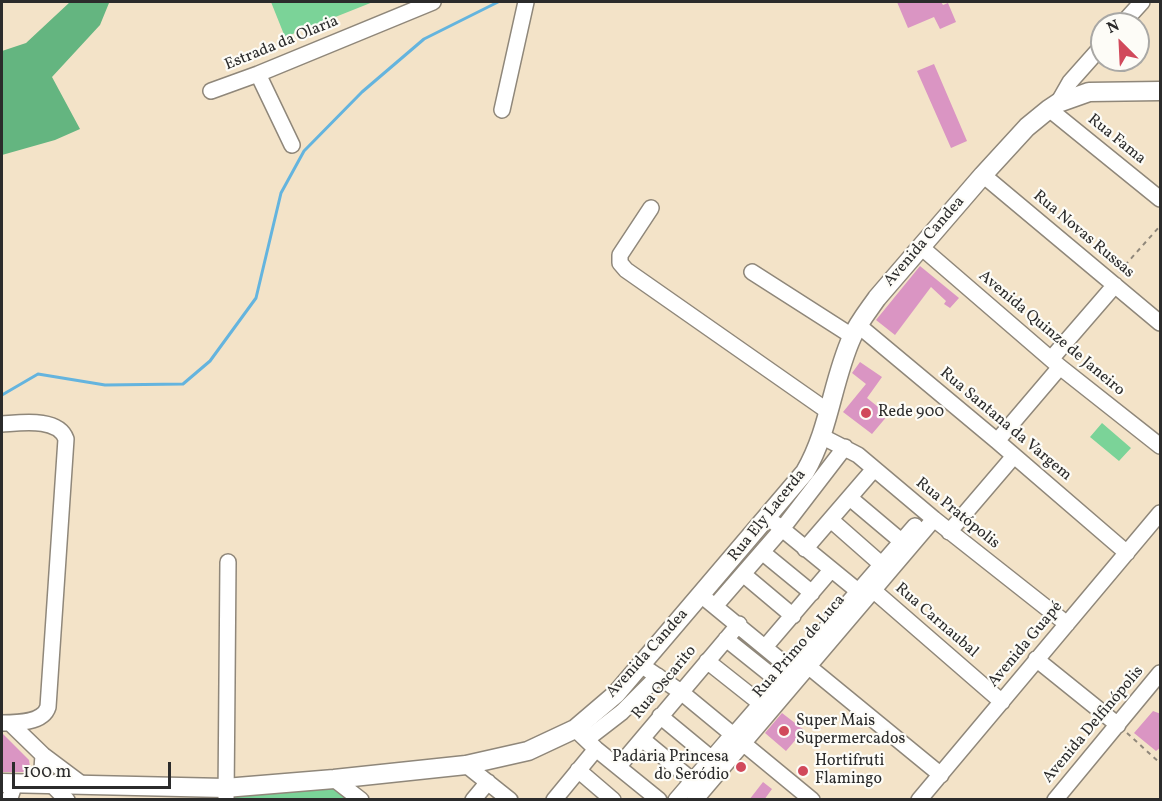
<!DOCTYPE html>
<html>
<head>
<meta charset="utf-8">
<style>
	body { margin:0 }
	#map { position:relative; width:1162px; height:801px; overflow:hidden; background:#f3e3c8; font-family:Vollkorn,serif }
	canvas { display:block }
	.frame { position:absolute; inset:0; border:3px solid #2b2b2b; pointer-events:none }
	.north { position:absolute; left:1090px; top:12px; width:60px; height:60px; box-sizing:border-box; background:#fdfcf7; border:2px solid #a9a8a5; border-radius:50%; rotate:336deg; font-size:16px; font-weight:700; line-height:24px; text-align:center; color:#2b2b2b }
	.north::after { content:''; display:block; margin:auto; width:21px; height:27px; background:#d1495b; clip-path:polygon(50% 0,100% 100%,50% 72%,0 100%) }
	.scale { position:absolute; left:12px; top:762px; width:159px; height:27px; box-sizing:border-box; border:3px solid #2b2b2b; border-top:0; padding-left:8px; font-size:18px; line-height:21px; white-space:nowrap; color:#2b2b2b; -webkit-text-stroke:4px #fdfcf7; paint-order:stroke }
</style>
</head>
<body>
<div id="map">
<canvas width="1162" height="801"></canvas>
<div class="frame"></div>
<div class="north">N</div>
<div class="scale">100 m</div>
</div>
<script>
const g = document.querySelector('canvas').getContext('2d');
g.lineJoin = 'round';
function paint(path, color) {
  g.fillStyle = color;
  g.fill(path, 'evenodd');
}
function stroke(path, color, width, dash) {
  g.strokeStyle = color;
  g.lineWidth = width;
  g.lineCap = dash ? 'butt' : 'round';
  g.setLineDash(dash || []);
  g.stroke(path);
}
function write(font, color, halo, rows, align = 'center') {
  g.font = font + ' Vollkorn,serif';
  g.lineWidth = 4.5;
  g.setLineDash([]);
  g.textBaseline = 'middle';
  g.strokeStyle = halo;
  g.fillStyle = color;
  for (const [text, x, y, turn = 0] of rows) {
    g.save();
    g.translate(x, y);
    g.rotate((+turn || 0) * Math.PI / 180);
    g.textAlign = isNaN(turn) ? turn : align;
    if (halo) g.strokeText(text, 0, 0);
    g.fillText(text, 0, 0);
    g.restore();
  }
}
const green = new Path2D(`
	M 271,2 L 373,2 L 285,37 Z
	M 1102,423 L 1131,448 L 1119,461 L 1090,437 Z
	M 332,786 L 347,799 L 230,800 L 233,795 Z`);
const forest = new Path2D(`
	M 70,2 L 109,3 L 100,25 L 52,77 L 80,129 L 55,140 L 2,155 L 2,51 L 26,43 Z`);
const stream = new Path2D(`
	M 2,395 L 38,374 L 105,385 L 183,384 L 210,361 L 256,298 L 281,193 L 304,151 L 362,92 L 424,39 L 498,2`);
const building = new Path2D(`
	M 897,2 L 941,2 L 943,5 L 948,3 L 956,22 L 940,29 L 934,17 L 908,28 Z
	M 934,64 L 967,141 L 951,148 L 917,71 Z
	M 920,266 L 959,298 L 950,308 L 944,304 L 946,301 L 931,287 L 895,335 L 876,320 Z
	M 860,362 L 882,377 L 867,398 L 888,415 L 872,434 L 843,412 L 866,384 L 852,373 Z
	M 1153,711 L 1161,714 L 1161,747 L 1156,751 L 1134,733 Z
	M 782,713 L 804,730 L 786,751 L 765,733 Z
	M 2,733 L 29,760 L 30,767 L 24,772 L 2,772 Z
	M 763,782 L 772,789 L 764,800 L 749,800 Z`);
const path = new Path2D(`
	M 1119,272 L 1160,226
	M 1127,733 L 1160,763`);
const minor = new Path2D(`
	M 1122,24 L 1142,2
	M 258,74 L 292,145
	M 211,91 L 258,74 L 433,2
	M 1058,103 L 1070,82 L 1102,46
	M 1049,109 L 1160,199
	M 502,110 L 526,2
	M 983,175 L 1160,323
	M 651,208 L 620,255 L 620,263 L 626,270 L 829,412
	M 921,247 L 1060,367 L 1160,446
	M 752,272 L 852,336
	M 858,325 L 997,441 L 1127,553
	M 1051,359 L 1115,285
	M 2,424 C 20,423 58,417 66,439 L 48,707 C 43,723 17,723 2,723
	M 823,437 L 858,455 L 934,519 L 1067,624
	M 997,441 L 1060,367
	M 850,498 L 901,541
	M 831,520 L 881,564
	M 776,524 L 864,596
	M 949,532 L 1014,456
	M 805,549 L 874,469
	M 762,552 L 812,593
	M 743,574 L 793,616
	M 873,590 L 1002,702
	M 707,600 L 797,674
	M 716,605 L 782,529 L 845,447
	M 726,639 L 771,675
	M 766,646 L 831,570
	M 1036,659 L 1118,725
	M 707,661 L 760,703
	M 641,665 L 681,692 L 812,800
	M 808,666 L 941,775
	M 660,716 L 712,759
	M 10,723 L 43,755 L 83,785
	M 575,729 L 596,749 L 659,800
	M 738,730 L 915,526
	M 587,739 L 622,712 L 658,676
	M 642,739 L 693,781
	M 466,765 L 510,800
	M 619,766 L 739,624
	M 578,770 L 613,800
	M 334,779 L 361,800
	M 41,783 L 43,755
	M 51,784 L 67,800
	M 8,800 L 11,795 L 15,783
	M 226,800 L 228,562
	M 473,800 L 488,782
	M 554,800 L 596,749
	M 676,800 L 732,735
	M 695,800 L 934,519
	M 919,800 L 1160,513
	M 1055,800 L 1160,673`);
const major = new Path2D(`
	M 2,783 L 225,788 L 334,779 L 466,765 L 528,751 L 575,729 L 616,694 L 805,472 C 830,429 832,381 852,337 C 858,323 868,311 877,298 L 983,175 L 1027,127 L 1049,109 L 1058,103 L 1089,92 L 1160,91`);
const markers = [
	[866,413,6,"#d1495b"],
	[784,731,6,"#d1495b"],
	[741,767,6,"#d1495b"],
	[803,771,6,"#d1495b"]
];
const streetNames = [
	["Estrada da Olaria",282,44,-22],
	["Rua Fama",1116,140,39],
	["Rua Novas Russas",1083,235,40],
	["Avenida Candea",925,242,-49],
	["Avenida Quinze de Janeiro",1051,334,40],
	["Rua Santana da Vargem",1005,425,40],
	["Rua Pratópolis",957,514,39],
	["Rua Ely Lacerda",768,516,-51],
	["Rua Carnaubal",936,621,41],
	["Avenida Guapé",1026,645,-50],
	["Rua Primo de Luca",800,647,-49],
	["Avenida Candea",648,654,-48],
	["Rua Oscarito",665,683,-50],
	["Avenida Delfinópolis",1094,725,-50]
];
const poiNames = [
	["Rede 900",878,413],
	["Super Mais",796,722],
	["Supermercados",796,740],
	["Padaria Princesa",729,758,"right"],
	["do Seródio",729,776,"right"],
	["Hortifruti",815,762],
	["Flamingo",815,780]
];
paint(green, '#7bd398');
paint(forest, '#64b580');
stroke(stream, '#64b4de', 3);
paint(building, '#da95c3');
stroke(minor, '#8f877a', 18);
stroke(major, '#8f877a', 21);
stroke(path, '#8f877a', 2, [4.5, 4.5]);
stroke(minor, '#fff', 15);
stroke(major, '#fff', 18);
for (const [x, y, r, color] of markers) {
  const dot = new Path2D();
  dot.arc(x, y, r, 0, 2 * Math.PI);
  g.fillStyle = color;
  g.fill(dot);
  stroke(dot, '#fdfcf7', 2);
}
write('16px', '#2b2b2b', '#fdfcf7', streetNames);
write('16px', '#2b2b2b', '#fdfcf7', poiNames, 'left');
</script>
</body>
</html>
